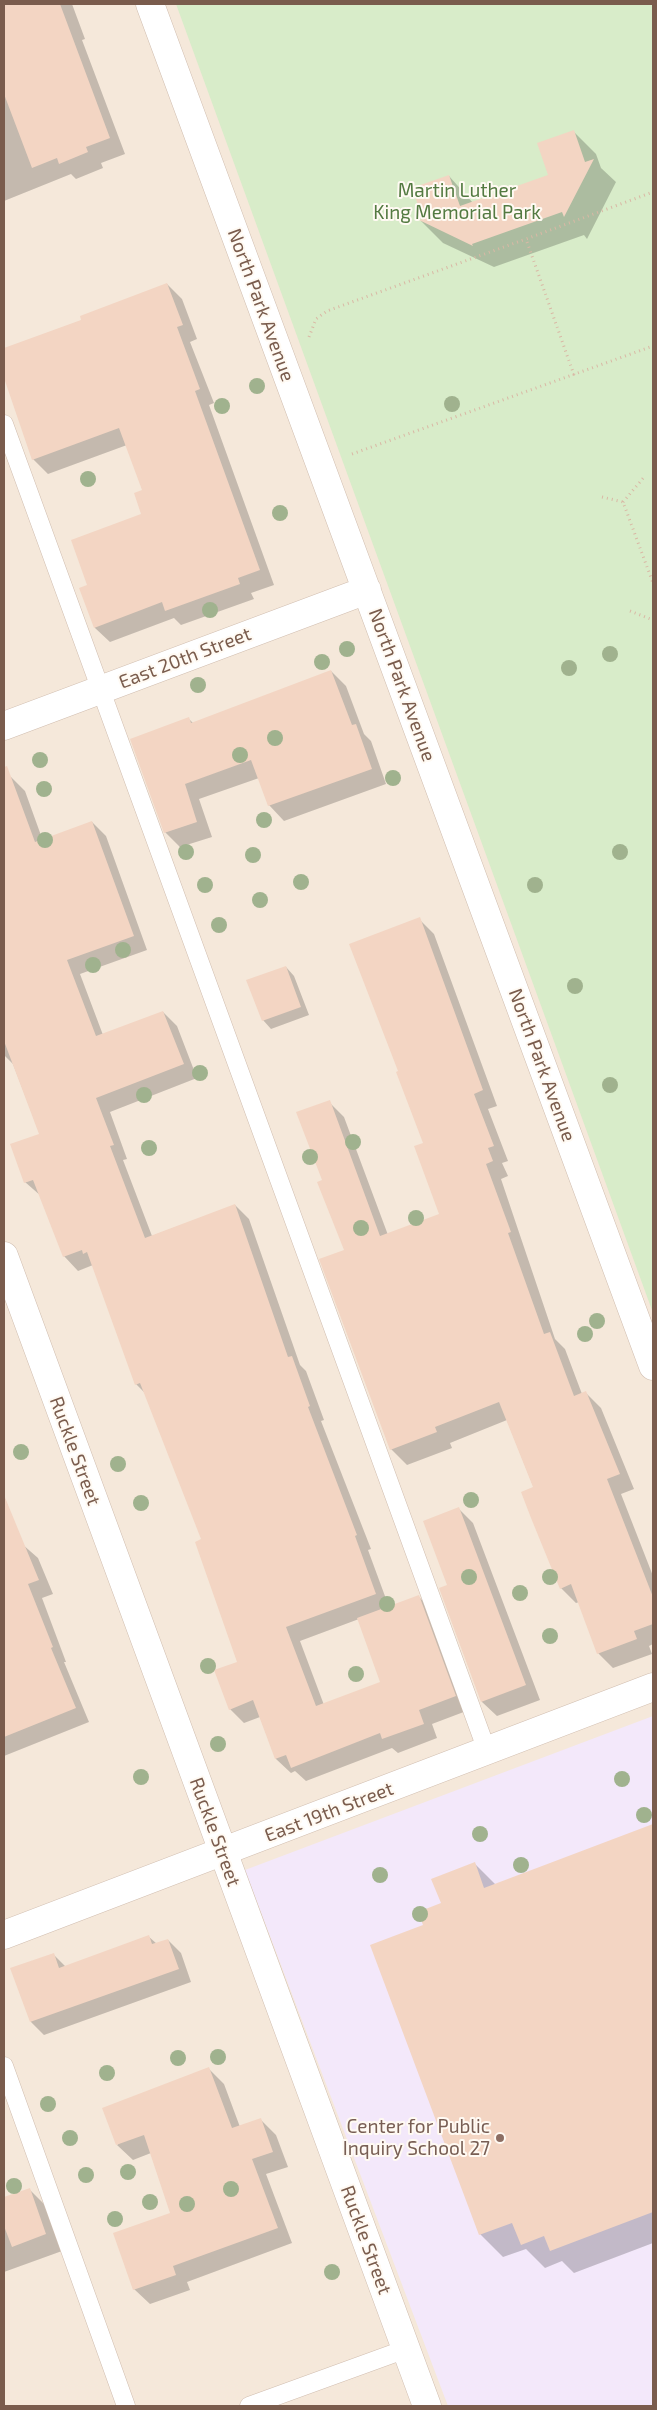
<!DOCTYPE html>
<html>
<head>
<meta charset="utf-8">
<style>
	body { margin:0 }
	#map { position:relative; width:657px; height:2410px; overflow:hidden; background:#fdf6ec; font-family:"Exo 2",sans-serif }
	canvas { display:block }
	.frame { position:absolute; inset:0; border:5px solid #7a5c4d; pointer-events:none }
</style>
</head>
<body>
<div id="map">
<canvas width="657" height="2410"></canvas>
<div class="frame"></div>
</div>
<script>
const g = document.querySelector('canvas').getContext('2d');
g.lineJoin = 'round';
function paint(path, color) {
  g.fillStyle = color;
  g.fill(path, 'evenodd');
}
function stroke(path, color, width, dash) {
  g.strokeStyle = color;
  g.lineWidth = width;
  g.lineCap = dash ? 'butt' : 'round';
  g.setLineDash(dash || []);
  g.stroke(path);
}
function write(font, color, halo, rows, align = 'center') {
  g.font = font + ' "Exo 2",sans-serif';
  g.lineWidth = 4;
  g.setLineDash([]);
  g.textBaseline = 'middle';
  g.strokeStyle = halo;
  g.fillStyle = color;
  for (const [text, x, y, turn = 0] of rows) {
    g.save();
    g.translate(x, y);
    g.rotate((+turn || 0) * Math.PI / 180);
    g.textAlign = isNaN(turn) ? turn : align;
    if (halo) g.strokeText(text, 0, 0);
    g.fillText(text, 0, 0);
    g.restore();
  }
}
const residential = new Path2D(`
	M 4,4 L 653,4 L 653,2406 L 4,2406 Z`);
const education = new Path2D(`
	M 653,1716 L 653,2406 L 448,2406 L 245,1870 Z`);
const green = new Path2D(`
	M 176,4 L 653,4 L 653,1313 Z`);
const shadow = new Path2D(`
	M 4,4 L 72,4 L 85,39 L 82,40 L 125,154 L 101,163 L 103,168 L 76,179 L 71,174 L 4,201 Z
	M 574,132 L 596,154 L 601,168 L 616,182 L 587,239 L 584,235 L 494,267 L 443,243 L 421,221 L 424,220 L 449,176 L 473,203 L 550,175 Z
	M 167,284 L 182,299 L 197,339 L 190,342 L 214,403 L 209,405 L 274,585 L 251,593 L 254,599 L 181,625 L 174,618 L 110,642 L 95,628 L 88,586 L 143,515 L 143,491 L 127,445 L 48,474 L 33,459 L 4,375 L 4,349 L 83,320 Z
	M 331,671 L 346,686 L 364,734 L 371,741 L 386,784 L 284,821 L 269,805 L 259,778 L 199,799 L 212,837 L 180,847 L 165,832 L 188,718 L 194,724 Z
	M 11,777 L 25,791 L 43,841 L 92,822 L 106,836 L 147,950 L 80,974 L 103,1035 L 163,1012 L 177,1026 L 197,1078 L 110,1112 L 127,1159 L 123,1160 L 152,1236 L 235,1205 L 249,1219 L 300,1365 L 306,1371 L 324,1420 L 321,1421 L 371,1549 L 368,1550 L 389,1607 L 419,1597 L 433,1611 L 469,1710 L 432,1724 L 437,1738 L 398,1753 L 392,1748 L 306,1781 L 295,1771 L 291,1773 L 276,1759 L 260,1717 L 244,1723 L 230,1709 L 239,1663 L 203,1540 L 145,1393 L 136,1384 L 93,1265 L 78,1271 L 64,1256 L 41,1196 L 25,1182 L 40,1134 L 13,1064 L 4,1055 L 4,780 ZM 359,1619 L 382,1683 L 324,1705 L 300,1641 Z
	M 419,919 L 434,934 L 497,1106 L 488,1109 L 508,1161 L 502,1163 L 508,1176 L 501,1179 L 555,1339 L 565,1349 L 582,1394 L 586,1393 L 601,1408 L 634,1489 L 621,1494 L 653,1576 L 653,1644 L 649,1646 L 652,1654 L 613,1668 L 598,1653 L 579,1602 L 576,1603 L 561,1588 L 534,1488 L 507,1420 L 450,1443 L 452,1448 L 407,1465 L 391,1449 L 321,1260 L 345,1251 L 324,1181 L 329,1102 L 344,1117 L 388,1235 L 441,1215 L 424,1143 L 400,1072 Z
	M 286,967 L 294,976 L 309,1015 L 271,1029 L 263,1020 Z
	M 4,1496 L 22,1544 L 38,1558 L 53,1594 L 42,1598 L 66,1662 L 64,1662 L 89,1722 L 4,1756 Z
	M 459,1509 L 473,1523 L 540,1700 L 497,1716 L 482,1702 L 441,1589 L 449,1586 Z
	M 653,1826 L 653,2243 L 574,2273 L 562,2261 L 545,2268 L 526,2249 L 503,2257 L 480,2234 L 425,1926 L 475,1864 L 496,1885 Z
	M 148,1936 L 157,1944 L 168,1940 L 181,1953 L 191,1982 L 44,2035 L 31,2022 L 12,1969 L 53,1954 L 66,1967 Z
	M 209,2069 L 224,2084 L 240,2127 L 261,2120 L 276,2135 L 288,2167 L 266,2174 L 292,2243 L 187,2282 L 190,2290 L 150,2304 L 134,2289 L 172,2214 L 151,2153 L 133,2160 L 117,2145 Z
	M 29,2189 L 46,2206 L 62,2251 L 4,2272 L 4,2199 Z`);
const building = new Path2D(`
	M 4,4 L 60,4 L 110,138 L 86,147 L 88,152 L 59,164 L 57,158 L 32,168 L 4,94 Z
	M 574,130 L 585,162 L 594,159 L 564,217 L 562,212 L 472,244 L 473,246 L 419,220 L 423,219 L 412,188 L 449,175 L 460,206 L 548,175 L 537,143 Z
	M 167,283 L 183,325 L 177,327 L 200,389 L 195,391 L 260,570 L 238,578 L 240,584 L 165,611 L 162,602 L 94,628 L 79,588 L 87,585 L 71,540 L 141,514 L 134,493 L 142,490 L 119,428 L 32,460 L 4,378 L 4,348 L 81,320 L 80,316 Z
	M 331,670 L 352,725 L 356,724 L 372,769 L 268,806 L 251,760 L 185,784 L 197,822 L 164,833 L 130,739 L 189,717 L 191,723 Z
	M 7,766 L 35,842 L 92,821 L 134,936 L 67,960 L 96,1036 L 163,1011 L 184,1064 L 96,1098 L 114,1145 L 110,1146 L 145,1238 L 235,1204 L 288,1357 L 292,1356 L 310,1406 L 308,1407 L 357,1535 L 355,1536 L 376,1594 L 286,1627 L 316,1706 L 380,1682 L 357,1618 L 419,1595 L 456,1696 L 419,1710 L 424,1724 L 382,1739 L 380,1733 L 291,1768 L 286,1755 L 275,1759 L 253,1700 L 229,1710 L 214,1670 L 237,1662 L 195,1542 L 201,1539 L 140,1383 L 135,1385 L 87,1252 L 83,1254 L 82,1250 L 63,1257 L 33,1180 L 24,1183 L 10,1144 L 39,1134 L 4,1041 L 4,767 Z
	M 420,917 L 483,1090 L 474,1094 L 494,1146 L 488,1148 L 493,1161 L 486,1164 L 511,1232 L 508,1233 L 544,1334 L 550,1332 L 574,1396 L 586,1391 L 620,1474 L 607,1479 L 653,1597 L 653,1624 L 634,1631 L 637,1639 L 597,1654 L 571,1584 L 560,1589 L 531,1518 L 521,1492 L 533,1487 L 499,1402 L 435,1427 L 437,1432 L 390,1450 L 319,1259 L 344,1250 L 317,1182 L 322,1180 L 296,1112 L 330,1100 L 380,1236 L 439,1214 L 414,1146 L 423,1143 L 396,1072 L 398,1071 L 349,944 Z
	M 286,966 L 301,1007 L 262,1021 L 246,980 Z
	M 4,1495 L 39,1580 L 28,1584 L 53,1647 L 51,1648 L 76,1708 L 4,1737 Z
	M 459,1507 L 526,1685 L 481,1702 L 439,1588 L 447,1585 L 423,1521 Z
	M 653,1824 L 653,2212 L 550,2251 L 544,2236 L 521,2245 L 512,2223 L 479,2235 L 370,1945 L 423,1925 L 418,1912 L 441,1903 L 431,1879 L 475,1862 L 484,1888 Z
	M 149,1935 L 152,1944 L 168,1939 L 179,1969 L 30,2022 L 10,1968 L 54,1953 L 59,1968 Z
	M 209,2067 L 232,2128 L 261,2118 L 273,2152 L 252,2159 L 278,2228 L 173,2266 L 176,2275 L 133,2290 L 113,2233 L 170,2213 L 144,2135 L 116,2145 L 102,2108 Z
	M 30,2188 L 46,2234 L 12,2247 L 4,2226 L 4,2197 Z`);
const path = new Path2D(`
	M 309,337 L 316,319 L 327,311 L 526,239
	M 574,375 L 526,239 L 653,192
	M 352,454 L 653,346
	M 602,497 L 623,502 L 653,583
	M 623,502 L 645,476
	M 630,611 L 653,620`);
const lane = new Path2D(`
	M 4,424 L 487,1751
	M 4,2066 L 126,2406
	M 249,2406 L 406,2349`);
const street = new Path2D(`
	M 150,4 L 653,1366
	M 4,726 L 367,590
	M 4,1256 L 427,2406
	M 4,1935 L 653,1687`);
const trees = [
	[257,386],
	[452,404],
	[222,406],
	[88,479],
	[280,513],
	[210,610],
	[347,649],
	[610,654],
	[322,662],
	[569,668],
	[198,685],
	[275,738],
	[240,755],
	[40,760],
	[393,778],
	[44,789],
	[264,820],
	[45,840],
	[186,852],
	[620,852],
	[253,855],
	[301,882],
	[205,885],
	[535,885],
	[260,900],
	[219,925],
	[123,950],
	[93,965],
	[575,986],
	[200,1073],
	[610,1085],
	[144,1095],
	[353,1142],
	[149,1148],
	[310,1157],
	[416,1218],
	[361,1228],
	[597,1321],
	[585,1334],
	[21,1452],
	[118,1464],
	[471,1500],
	[141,1503],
	[469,1577],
	[550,1577],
	[520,1593],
	[387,1604],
	[550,1636],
	[208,1666],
	[356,1674],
	[218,1744],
	[141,1777],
	[622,1779],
	[644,1815],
	[480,1834],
	[521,1865],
	[380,1875],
	[420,1914],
	[218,2057],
	[178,2058],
	[107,2073],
	[48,2104],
	[70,2138],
	[128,2172],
	[86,2175],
	[14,2186],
	[231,2189],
	[150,2202],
	[187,2204],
	[115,2219],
	[332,2272]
];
const markers = [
	[500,2138,5,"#8d6e63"]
];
const parkNames = [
	["Martin Luther",457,191],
	["King Memorial Park",457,213]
];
const streetNames = [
	["North Park Avenue",261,305,70],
	["East 20th Street",185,658,-21],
	["North Park Avenue",402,685,70],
	["North Park Avenue",542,1065,70],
	["Ruckle Street",75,1451,70],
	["East 19th Street",329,1812,-21],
	["Ruckle Street",215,1832,70],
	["Ruckle Street",366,2240,70]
];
const educationNames = [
	["Center for Public",490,2127],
	["Inquiry School 27",490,2149]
];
paint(residential, '#f5e8da');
paint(education, '#f3e8fa');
paint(green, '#d8ecc9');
paint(shadow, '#0003');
paint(building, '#f3d5c3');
stroke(lane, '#d1beb0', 19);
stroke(street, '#d1beb0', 29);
stroke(path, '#d9b8a5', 3, [1, 4]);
stroke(lane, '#fff', 18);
stroke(street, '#fff', 28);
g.fillStyle = '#a0b28e';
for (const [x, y] of trees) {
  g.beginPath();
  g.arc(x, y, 8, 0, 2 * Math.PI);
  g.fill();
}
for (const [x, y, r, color] of markers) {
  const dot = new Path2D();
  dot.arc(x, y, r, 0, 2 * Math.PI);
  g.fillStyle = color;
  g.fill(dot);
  stroke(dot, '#fffaf3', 2);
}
write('19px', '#537a41', '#fffaf3', parkNames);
write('19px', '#7a5c4d', '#fffaf3', streetNames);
write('19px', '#785e54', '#fffaf3', educationNames, 'right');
</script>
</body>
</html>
